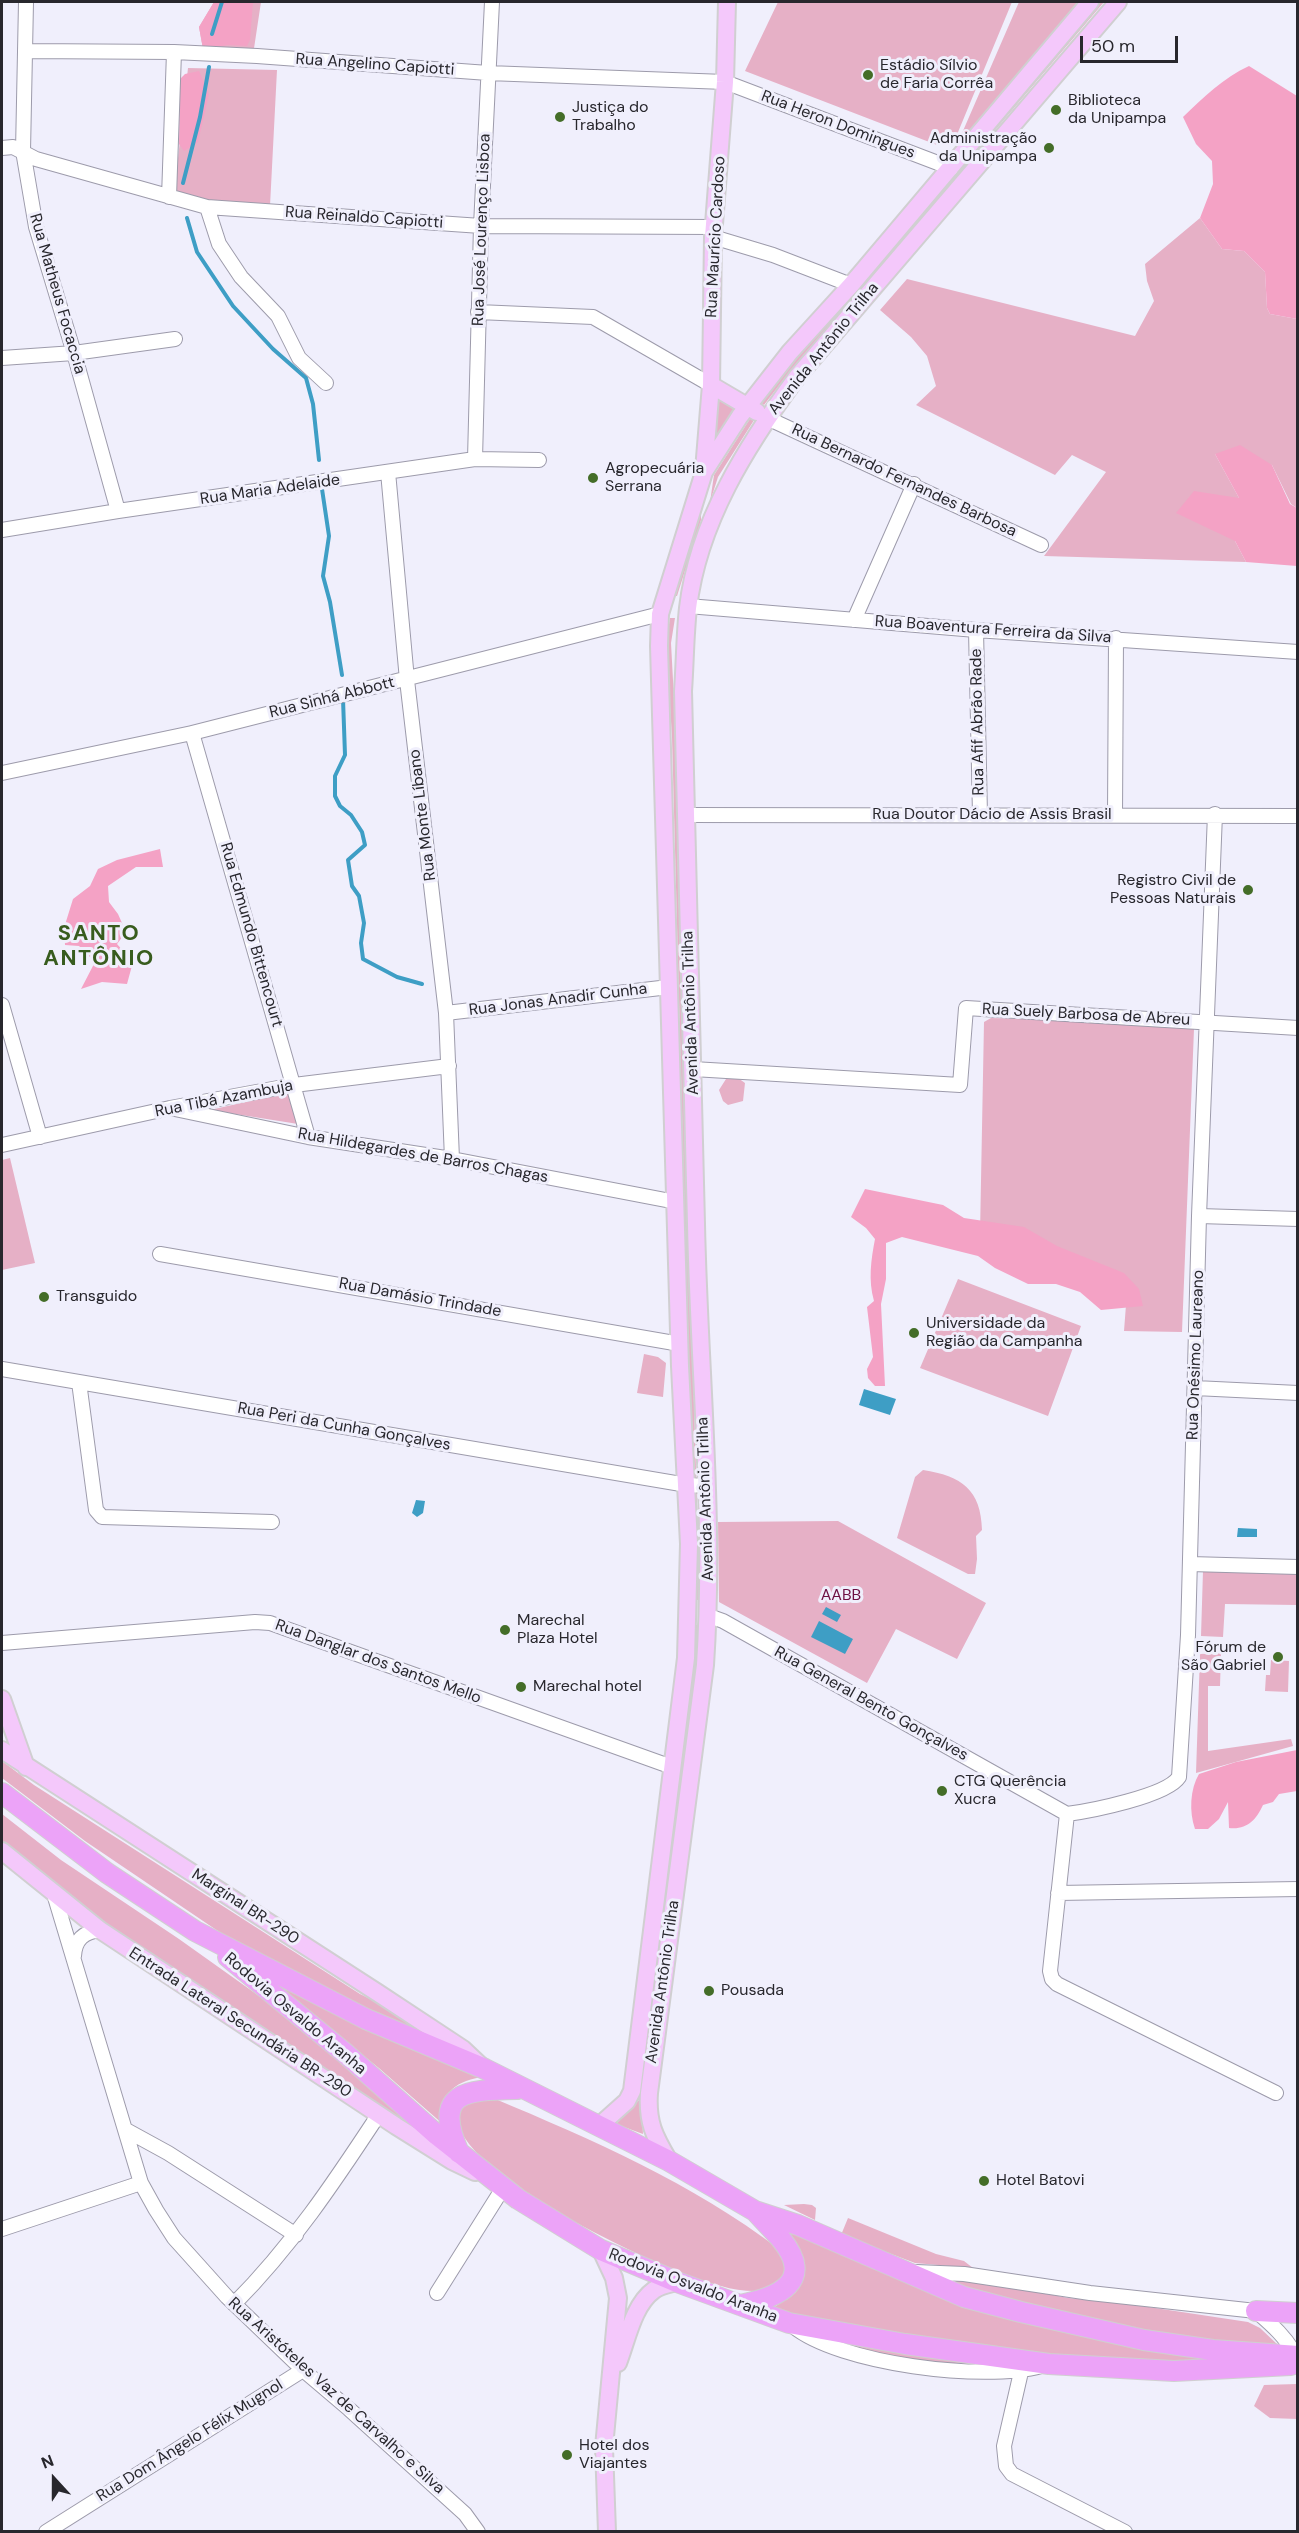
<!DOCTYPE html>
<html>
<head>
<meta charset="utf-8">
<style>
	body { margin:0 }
	#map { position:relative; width:1299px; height:2533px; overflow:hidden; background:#f0effc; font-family:"DM Sans",sans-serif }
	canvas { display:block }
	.frame { position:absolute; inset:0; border:3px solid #28272d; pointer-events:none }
	.north { position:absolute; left:24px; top:2449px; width:60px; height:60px; -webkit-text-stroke:4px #f0effc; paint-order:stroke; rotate:339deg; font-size:16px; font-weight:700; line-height:24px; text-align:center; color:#28272d }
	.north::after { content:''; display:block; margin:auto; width:21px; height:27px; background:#28272d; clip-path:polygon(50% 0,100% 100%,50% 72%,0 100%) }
	.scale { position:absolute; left:1080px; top:36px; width:98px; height:27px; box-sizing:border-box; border:3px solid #28272d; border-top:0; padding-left:8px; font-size:18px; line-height:21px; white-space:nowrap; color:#28272d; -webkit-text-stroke:4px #f0effc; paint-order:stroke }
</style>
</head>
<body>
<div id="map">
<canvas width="1299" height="2533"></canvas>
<div class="frame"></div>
<div class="north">N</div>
<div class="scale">50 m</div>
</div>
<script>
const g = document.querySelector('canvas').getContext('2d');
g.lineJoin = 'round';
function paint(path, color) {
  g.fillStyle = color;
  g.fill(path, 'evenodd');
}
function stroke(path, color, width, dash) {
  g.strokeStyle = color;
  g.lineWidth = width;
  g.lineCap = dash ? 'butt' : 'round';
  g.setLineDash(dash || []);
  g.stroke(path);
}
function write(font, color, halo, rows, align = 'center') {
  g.font = font + ' "DM Sans",sans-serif';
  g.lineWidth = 6;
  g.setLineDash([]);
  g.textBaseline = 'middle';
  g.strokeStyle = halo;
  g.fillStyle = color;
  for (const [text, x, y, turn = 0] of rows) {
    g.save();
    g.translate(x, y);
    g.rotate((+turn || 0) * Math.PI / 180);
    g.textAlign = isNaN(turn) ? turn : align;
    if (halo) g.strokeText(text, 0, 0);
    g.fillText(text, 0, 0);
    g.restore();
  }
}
const green = new Path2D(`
	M 214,2 L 261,2 L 253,55 L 203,49 L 199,27 Z
	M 778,2 L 1012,2 L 956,137 L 950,142 L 937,145 L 745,71 Z
	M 1019,2 L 1079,2 L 956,147 Z
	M 1099,2 L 1104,2 L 790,371 L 764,405 L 761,403 L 787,369 Z
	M 188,68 L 277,70 L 270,206 L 201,204 L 176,197 L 175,185 Z
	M 1200,218 L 1222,249 L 1244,251 L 1265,272 L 1267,308 L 1270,314 L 1297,319 L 1297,508 L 1291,504 L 1272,465 L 1215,454 L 1239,498 L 1235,541 L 1246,562 L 1044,556 L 1106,472 L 1072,455 L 1055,475 L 916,405 L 936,386 L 927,356 L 911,337 L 880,310 L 907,279 L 1135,336 L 1154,301 L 1147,281 L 1145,264 Z
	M 718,398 L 738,410 L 716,447 Z
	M 753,414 L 756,417 L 718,477 L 710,502 L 714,475 Z
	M 701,502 L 701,520 L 677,596 L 671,596 Z
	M 670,618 L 675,618 L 671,643 L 676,736 L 678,878 L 700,1600 L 695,1600 L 672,737 L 666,643 Z
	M 991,1018 L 1188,1023 L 1194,1029 L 1182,1332 L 1124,1331 L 1126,1305 L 980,1234 L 984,1022 Z
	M 738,1078 L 745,1083 L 743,1101 L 728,1105 L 723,1101 L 719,1090 L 726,1079 Z
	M 290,1092 L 298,1124 L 210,1110 Z
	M 10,1158 L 35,1263 L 2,1270 L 2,1160 Z
	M 958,1279 L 1081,1326 L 1048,1416 L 920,1368 Z
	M 644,1354 L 658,1357 L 666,1363 L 663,1397 L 637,1393 Z
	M 923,1470 C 962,1476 981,1490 982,1530 L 976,1536 L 977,1559 L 975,1574 L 968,1574 L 897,1538 L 915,1477 Z
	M 838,1521 L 986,1603 L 957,1659 L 896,1629 L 867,1683 L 719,1602 L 718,1522 Z
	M 1203,1571 L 1297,1574 L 1297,1605 L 1225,1604 L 1223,1637 L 1201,1636 Z
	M 695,1625 L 699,1625 L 698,1646 L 643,2079 L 638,2079 Z
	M 1221,1653 L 1220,1686 L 1208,1686 L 1208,1751 L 1291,1739 L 1293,1746 L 1196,1773 L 1200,1654 Z
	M 1271,1660 L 1289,1661 L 1288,1692 L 1265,1691 L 1266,1675 L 1270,1675 Z
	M 2,1761 L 34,1785 L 360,1994 L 411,2019 L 452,2048 L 411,2031 L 240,1946 L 85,1841 L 2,1778 Z
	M 2,1814 L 61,1860 L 179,1939 L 290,2018 L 434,2142 L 64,1896 L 2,1845 Z
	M 271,1976 L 481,2077 C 451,2083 441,2094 444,2125 L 380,2069 L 275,1985 Z
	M 493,2098 C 593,2140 692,2183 779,2249 L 784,2261 L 785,2274 L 771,2290 C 754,2292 737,2291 721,2286 C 663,2271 470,2181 457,2121 C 456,2115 460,2109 462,2104 Z
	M 641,2098 L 643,2134 L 616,2124 Z
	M 804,2204 L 812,2205 L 816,2208 L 815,2220 L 784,2205 Z
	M 848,2218 L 936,2254 L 964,2261 L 973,2268 L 915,2263 L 841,2235 Z
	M 772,2222 L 931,2291 L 1240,2358 L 1178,2366 L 1050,2357 L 838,2326 L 773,2308 L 796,2292 L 800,2282 Z
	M 931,2277 L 984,2281 L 1068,2298 L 1122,2303 L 1248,2322 L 1260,2328 L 1278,2345 L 1186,2340 L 1032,2310 Z
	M 818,2336 L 1008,2364 L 971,2365 L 892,2359 Z
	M 1297,2384 L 1297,2419 L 1270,2418 L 1254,2406 L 1264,2385 Z`);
const forest = new Path2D(`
	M 214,2 L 253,2 L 250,40 L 247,46 L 228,45 L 203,49 L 199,27 Z
	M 1249,66 L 1297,96 L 1297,319 L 1270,314 L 1267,308 L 1265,272 L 1244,251 L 1222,249 L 1200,218 L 1213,184 L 1212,161 L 1196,144 L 1183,117 C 1204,97 1223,78 1249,66 Z
	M 199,71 L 209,94 L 198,142 L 184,151 L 179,144 L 180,79 L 185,74 Z
	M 1240,445 L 1272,465 L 1290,504 L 1297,508 L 1297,566 L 1246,562 L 1235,541 L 1176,513 L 1194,491 L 1239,498 L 1215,454 Z
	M 160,849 L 163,867 L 136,867 L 108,886 L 109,902 L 118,914 L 126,932 L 117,944 L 133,962 L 127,984 L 102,982 L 81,989 L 95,962 L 79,946 L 65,945 L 64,928 L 73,899 L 90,886 L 98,869 L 117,860 Z
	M 865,1189 L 943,1205 L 964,1218 L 1024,1227 L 1057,1246 L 1124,1273 L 1139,1289 L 1143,1306 L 1101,1310 L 1080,1292 L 1056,1284 L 1028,1284 L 995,1268 L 978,1256 L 902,1237 L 886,1243 L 886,1279 L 881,1304 L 885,1386 L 875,1386 L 868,1378 L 867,1369 L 873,1357 L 867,1307 L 874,1301 C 868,1280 871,1260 875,1239 L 866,1228 L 851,1217 Z
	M 1297,1750 L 1297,1791 L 1279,1794 L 1273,1802 L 1263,1805 C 1256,1820 1247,1830 1229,1828 L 1228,1802 L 1219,1819 L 1208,1829 L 1195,1829 C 1189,1812 1190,1789 1199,1774 L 1236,1762 Z`);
const water = new Path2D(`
	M 864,1389 L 896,1399 L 890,1415 L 859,1405 Z
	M 416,1500 L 425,1501 L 423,1513 L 417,1517 L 412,1513 Z
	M 1238,1528 L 1257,1529 L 1257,1537 L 1237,1537 Z
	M 826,1607 L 841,1615 L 837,1622 L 822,1614 Z
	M 819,1621 L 853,1639 L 845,1654 L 811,1637 Z`);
const stream = new Path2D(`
	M 212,34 L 222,2
	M 183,183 L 200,117 L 209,67
	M 187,218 L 197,252 L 233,306 L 273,349 L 306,378 L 313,404 L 319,460
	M 322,489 L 329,536 L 323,576 L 330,602 L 342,675
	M 343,699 L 345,755 L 335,776 L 335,796 L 340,806 L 351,815 L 362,832 L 365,845 L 348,860 L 352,886 L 359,896 L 364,923 L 361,943 L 363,959 L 397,977 L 422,984`);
const minor = new Path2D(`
	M 26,2 L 23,151 L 36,227 L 74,353 L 118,511
	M 25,51 L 174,52 L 257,56 L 488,73 L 725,82 L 951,168
	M 2,148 L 13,147 L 36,159 L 207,207 L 481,226 L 715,227
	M 169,197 L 174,52
	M 207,207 L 219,244 L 241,277 L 278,316 L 299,358 L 326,383
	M 713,237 L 773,255 L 851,285
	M 478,312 L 593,317 L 711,385
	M 2,358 L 74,353 L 175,339
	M 767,418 L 1041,545
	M 475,459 L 481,226 L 492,2
	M 388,472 L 407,680 L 446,1013 L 452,1159
	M 2,530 L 118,511 L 475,459 L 539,460
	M 688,606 L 976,630 L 1298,652
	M 854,620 L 914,484
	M 976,630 L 980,815
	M 192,733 L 308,1137
	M 2,773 L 192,733 L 660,614
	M 686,815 L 1298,816
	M 1115,815 L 1116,638
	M 2,1005 L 40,1137
	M 446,1013 L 669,987
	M 693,1069 L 960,1085 L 966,1008 L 1298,1028
	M 170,1108 L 308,1137 L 452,1159 L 676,1202
	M 2,1145 L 170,1108 L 294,1085 L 449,1066
	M 1199,1216 L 1298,1219
	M 160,1254 L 680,1344
	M 2,1369 L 687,1485 L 706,1486
	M 79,1382 L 96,1510 L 102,1517 L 272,1522
	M 1195,1388 L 1298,1393
	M 1190,1564 L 1298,1567
	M 709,1616 L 723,1621 L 1067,1814
	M 2,1643 L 255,1622 L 270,1623 L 672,1767
	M 1067,1814 C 1090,1811 1167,1796 1179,1777 L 1188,1635 L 1199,1216 L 1215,814
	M 1067,1814 L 1050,1971 L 1052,1979 L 1057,1984 L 1276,2093
	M 1058,1893 L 1298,1889
	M 54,1894 L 141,2183 L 156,2210 L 174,2238 L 227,2297 L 303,2370 L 349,2409 L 465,2514 L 478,2532
	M 74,1956 C 75,1939 84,1932 100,1930
	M 126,2130 L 168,2153 L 296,2235
	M 2,2229 L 141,2183
	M 916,2272 L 964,2274 L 1090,2293 L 1256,2311 C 1272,2325 1286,2337 1296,2356
	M 437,2293 L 503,2188
	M 234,2304 C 291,2247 335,2181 379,2114
	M 793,2326 C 839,2364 985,2382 1041,2366
	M 1021,2372 L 1004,2446 L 1006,2466 L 1012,2474 L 1125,2532
	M 46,2532 L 303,2370`);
const major = new Path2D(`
	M 711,385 L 757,412
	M 704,470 L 711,385 L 713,237 L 725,82 L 727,2
	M 2,1699 L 26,1767
	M 2,1750 L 378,1993 L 463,2049 L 480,2065
	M 2,1851 L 100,1930 L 396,2126 L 452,2161 L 475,2172
	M 599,2126 L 627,2101 L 632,2091 L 686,1658 L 689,1544 L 680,1366 L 659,646 L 660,614 L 704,472 L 740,416 L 790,352 L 851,285 L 1090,2
	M 669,2161 C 654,2136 647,2122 649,2093 L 705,1665 C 715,1518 699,1371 696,1224 C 692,1047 688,869 683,691 C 685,663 685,635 688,608 C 698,522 747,445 797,377 L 1118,2
	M 601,2250 L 614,2278 L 618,2298 L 604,2447 L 607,2532
	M 618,2363 C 627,2340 633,2305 654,2290 C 661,2285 670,2284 677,2282`);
const highway = new Path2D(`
	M 2,1793 L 107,1873 L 195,1931 L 366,2019 L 485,2069 L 669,2161 L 755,2211 L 798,2225 L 964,2297 L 1021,2312 L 1144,2340 L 1213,2350 L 1298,2356
	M 228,1957 L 346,2054 L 437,2135 L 518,2199 L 601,2250 L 677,2282 L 789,2323 L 905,2344 L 1049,2364 L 1174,2371 L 1291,2365
	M 459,2153 C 432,2091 465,2090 517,2089
	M 740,2305 C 777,2298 816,2282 781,2239 C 773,2230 764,2221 756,2212
	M 1256,2311 L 1298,2313`);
const markers = [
	[868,75,6,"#446d28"],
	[1056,110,6,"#446d28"],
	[560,117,6,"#446d28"],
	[1049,148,6,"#446d28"],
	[593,478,6,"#446d28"],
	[1248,890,6,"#446d28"],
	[44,1297,6,"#446d28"],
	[914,1333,6,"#446d28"],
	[505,1630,6,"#446d28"],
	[1278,1657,6,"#446d28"],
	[521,1687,6,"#446d28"],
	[942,1791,6,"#446d28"],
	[709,1991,6,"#446d28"],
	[984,2181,6,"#446d28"],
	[567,2455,6,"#446d28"]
];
const streetNames = [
	["Rua Angelino Capiotti",375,65,4],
	["Rua Heron Domingues",838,125,21],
	["Rua Reinaldo Capiotti",364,218,4],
	["Rua José Lourenço Lisboa",482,230,-88],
	["Rua Maurício Cardoso",716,237,-87],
	["Rua Matheus Focaccia",57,294,74],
	["Avenida Antônio Trilha",824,349,-51],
	["Rua Bernardo Fernandes Barbosa",904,481,25],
	["Rua Maria Adelaide",270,490,-8],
	["Rua Boaventura Ferreira da Silva",993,630,4],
	["Rua Sinhá Abbott",332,698,-14],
	["Rua Afif Abrão Rade",978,722,-91],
	["Rua Monte Líbano",423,815,-97],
	["Rua Doutor Dácio de Assis Brasil",992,815],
	["Rua Edmundo Bittencourt",251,935,74],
	["Rua Jonas Anadir Cunha",558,1000,-7],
	["Avenida Antônio Trilha",691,1013,-92],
	["Rua Suely Barbosa de Abreu",1086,1015,3],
	["Rua Tibá Azambuja",224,1099,-11],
	["Rua Hildegardes de Barros Chagas",423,1156,10],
	["Rua Damásio Trindade",420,1298,10],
	["Rua Onésimo Laureano",1196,1355,-88],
	["Rua Peri da Cunha Gonçalves",344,1427,10],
	["Avenida Antônio Trilha",706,1499,-92],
	["Rua Danglar dos Santos Mello",378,1662,20],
	["Rua General Bento Gonçalves",871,1704,29],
	["Marginal BR-290",245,1907,33],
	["Avenida Antônio Trilha",663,1982,-82],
	["Rodovia Osvaldo Aranha",295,2014,40],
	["Entrada Lateral Secundária BR-290",240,2023,33],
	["Rodovia Osvaldo Aranha",693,2286,21],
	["Rua Aristóteles Vaz de Carvalho e Silva",336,2396,42],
	["Rua Dom Ângelo Félix Mugnol",190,2441,-32]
];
const poiNames = [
	["Estádio Sílvio",880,66],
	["de Faria Corrêa",880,84],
	["Biblioteca",1068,101],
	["da Unipampa",1068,119],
	["Justiça do",572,108],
	["Trabalho",572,126],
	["Administração",1037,139,"right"],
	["da Unipampa",1037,157,"right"],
	["Agropecuária",605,469],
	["Serrana",605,487],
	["Registro Civil de",1236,881,"right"],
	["Pessoas Naturais",1236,899,"right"],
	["Transguido",56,1297],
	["Universidade da",926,1324],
	["Região da Campanha",926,1342],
	["Marechal",517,1621],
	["Plaza Hotel",517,1639],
	["Fórum de",1266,1648,"right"],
	["São Gabriel",1266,1666,"right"],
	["Marechal hotel",533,1687],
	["CTG Querência",954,1782],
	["Xucra",954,1800],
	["Pousada",721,1991],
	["Hotel Batovi",996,2181],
	["Hotel dos",579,2446],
	["Viajantes",579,2464]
];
const parkNames = [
	["AABB",841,1596]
];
const districtNames = [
	["SANTO",99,934],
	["ANTÔNIO",99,959]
];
paint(green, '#e6b0c6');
paint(forest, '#f4a2c5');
paint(water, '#3e9ec5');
stroke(stream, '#3e9ec5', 4);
stroke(minor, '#9d9bab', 16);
stroke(major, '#d0cfd1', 20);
stroke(highway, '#d0cfd1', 22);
stroke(minor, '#fff', 14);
stroke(major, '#f4c8fb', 16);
stroke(highway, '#eca3f8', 20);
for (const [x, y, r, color] of markers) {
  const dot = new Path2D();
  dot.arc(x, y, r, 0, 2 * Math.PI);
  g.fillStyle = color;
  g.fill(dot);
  stroke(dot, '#f0effc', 2);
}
write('16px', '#28272d', '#f0effc', streetNames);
write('16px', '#28272d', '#f0effc', poiNames, 'left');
write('16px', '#6d0f43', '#f0effc', parkNames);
g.letterSpacing = '1.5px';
write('bold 22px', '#385c1e', '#f0effc', districtNames);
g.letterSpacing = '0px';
</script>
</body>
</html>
